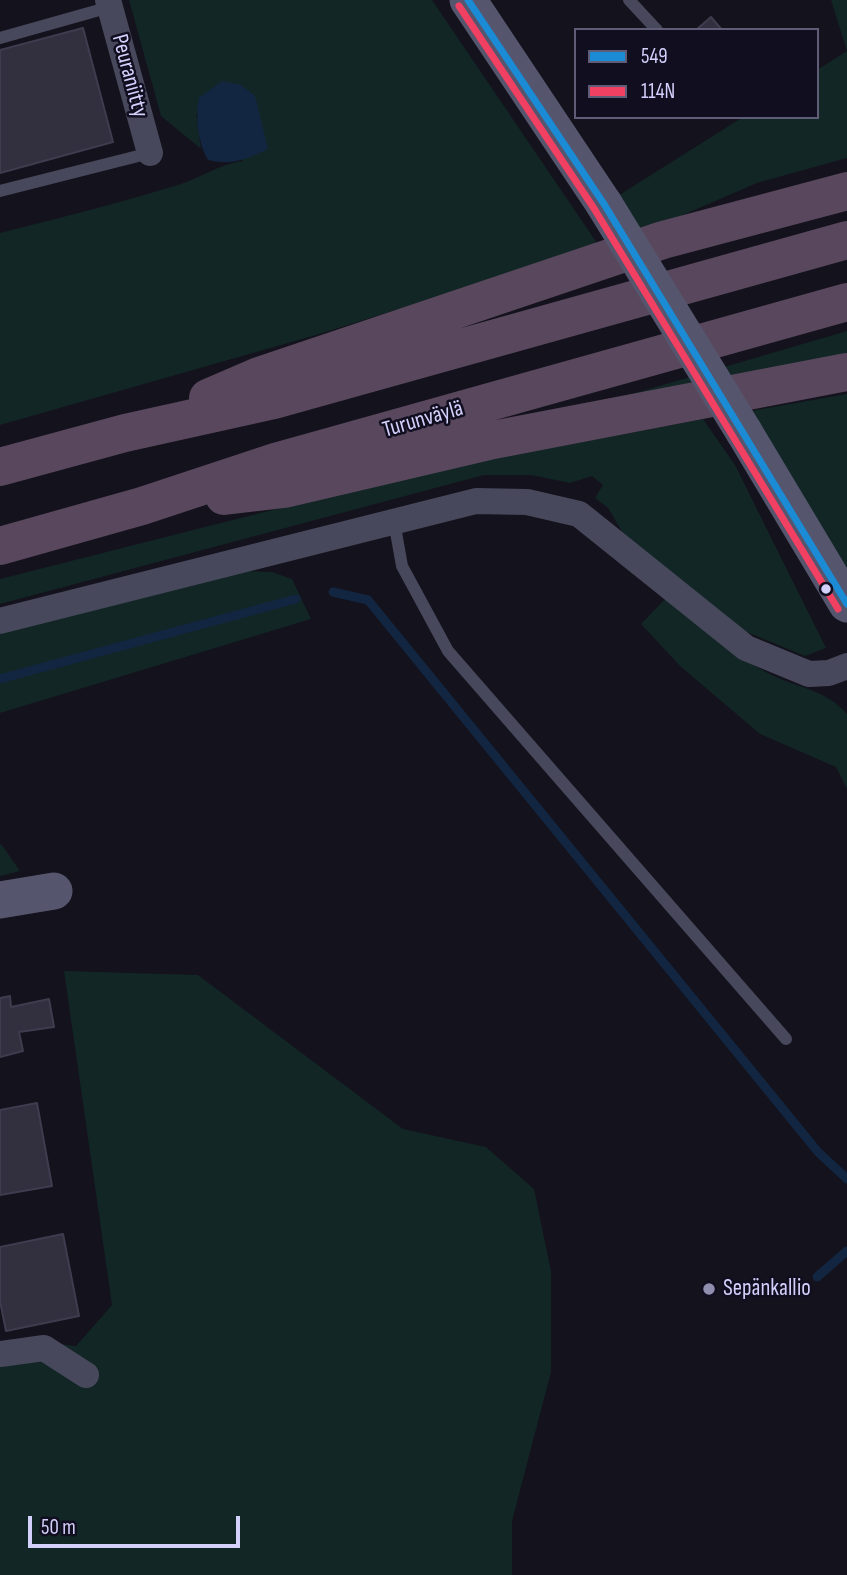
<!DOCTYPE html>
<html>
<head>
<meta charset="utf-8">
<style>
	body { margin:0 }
	#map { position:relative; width:847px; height:1575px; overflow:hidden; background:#14121c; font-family:"Sofia Sans Condensed",sans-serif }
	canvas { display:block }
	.legend { position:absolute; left:574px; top:28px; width:245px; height:91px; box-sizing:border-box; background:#110e20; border:2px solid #5f5c78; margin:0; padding:9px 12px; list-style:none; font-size:21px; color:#d3d0fc }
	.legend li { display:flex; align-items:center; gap:14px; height:35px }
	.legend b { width:35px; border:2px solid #5f5c78 }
	.scale { position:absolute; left:28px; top:1516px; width:212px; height:32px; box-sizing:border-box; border:4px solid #d3d0fc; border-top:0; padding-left:9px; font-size:21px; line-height:24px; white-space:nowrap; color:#d3d0fc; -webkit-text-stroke:5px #110e20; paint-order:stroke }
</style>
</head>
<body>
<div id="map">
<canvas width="847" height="1575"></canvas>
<ul class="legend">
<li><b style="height:9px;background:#1a8bd4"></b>549</li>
<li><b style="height:9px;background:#f24062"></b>114N</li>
</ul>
<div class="scale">50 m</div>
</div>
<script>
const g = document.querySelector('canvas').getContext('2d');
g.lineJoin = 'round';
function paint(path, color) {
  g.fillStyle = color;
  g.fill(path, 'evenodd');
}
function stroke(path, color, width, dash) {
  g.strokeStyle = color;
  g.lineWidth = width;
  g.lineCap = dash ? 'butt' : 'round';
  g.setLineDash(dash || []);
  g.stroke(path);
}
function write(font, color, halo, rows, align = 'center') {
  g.font = font + ' "Sofia Sans Condensed",sans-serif';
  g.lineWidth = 5;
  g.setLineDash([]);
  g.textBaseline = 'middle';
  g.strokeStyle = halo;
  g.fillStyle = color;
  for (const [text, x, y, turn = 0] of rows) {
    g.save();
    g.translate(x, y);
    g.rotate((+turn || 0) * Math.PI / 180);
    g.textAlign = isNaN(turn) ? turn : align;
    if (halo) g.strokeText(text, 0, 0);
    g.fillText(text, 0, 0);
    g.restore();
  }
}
const green = new Path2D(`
	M 129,0 L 432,0 L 599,246 L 316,335 L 0,425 L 0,233 C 59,218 119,203 178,185 C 201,178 219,164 243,161 L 196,113 L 201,149 L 161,116 Z
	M 831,0 L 847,0 L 847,51 Z
	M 847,51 L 847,158 L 757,183 L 639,234 L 616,197 L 743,117 L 817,117 L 817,70 Z
	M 847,331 L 847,362 L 591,406 Z
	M 847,394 L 847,570 L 750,411 Z
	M 703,419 L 735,465 L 826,648 L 805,656 L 742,630 L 626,538 L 608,508 L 595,498 L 603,485 L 592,476 L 570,483 L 531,475 L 484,475 L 0,604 L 0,579 L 410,475 Z
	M 244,571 L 272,572 L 292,579 L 311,619 L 0,713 L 0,632 Z
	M 665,599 C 698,625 729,652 766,672 C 794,688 825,688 847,714 L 847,789 L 836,767 L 760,734 L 680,666 L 641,624 Z
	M 0,844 L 2,845 L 20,871 L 0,876 Z
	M 64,971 L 198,975 L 403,1129 L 486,1147 L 534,1189 L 551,1271 L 551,1372 L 512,1521 L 512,1575 L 0,1575 L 0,1353 L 41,1342 L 76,1346 L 112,1305 Z`);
const water = new Path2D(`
	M 222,81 L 241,85 L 255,96 L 268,149 C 247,159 231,166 208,160 C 198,144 195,117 199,98 Z`);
const stream = new Path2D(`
	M 333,592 L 368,600 L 818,1152 L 847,1179
	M 0,679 L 296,599
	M 817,1277 L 847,1251`);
const building = new Path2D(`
	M 711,17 L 722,30 L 696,30 Z
	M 83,28 L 113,142 L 0,173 L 0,50 Z
	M 10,996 L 11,1007 L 49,999 L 54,1027 L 19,1032 L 23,1051 L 0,1057 L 0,998 Z
	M 37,1103 L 52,1186 L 0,1195 L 0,1110 Z
	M 63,1234 L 79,1316 L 6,1331 L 0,1301 L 0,1247 Z`);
const service = new Path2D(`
	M 629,0 L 657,30
	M 0,38 L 110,7
	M 0,191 L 150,153
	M 394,521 L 402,566 L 448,651 L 786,1039`);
const minor = new Path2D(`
	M 108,0 L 150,153
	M 0,621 L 476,501 L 527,502 L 579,514 L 746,648 L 809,674 L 829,673 L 847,666
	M 0,1354 L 44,1348 L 86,1375`);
const secondary = new Path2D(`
	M 468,0 L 604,204
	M 744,432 L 847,604
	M 0,900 L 54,891`);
const motorway = new Path2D(`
	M 208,398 L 259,376 L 663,240 L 847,191
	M 0,467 L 125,433 L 274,400 L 847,240
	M 224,496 L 284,489 L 493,440 L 847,372
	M 0,546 L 142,506 L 275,462 L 847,302`);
const secondaryBridge = new Path2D(`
	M 604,204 L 744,432`);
const bus1 = new Path2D(`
	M 468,0 L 604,204 L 847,604`);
const bus2 = new Path2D(`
	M 459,6 L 595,210 L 838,609`);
const markers = [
	[826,589,6,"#d3d0fc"],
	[709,1289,7,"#908eae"]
];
const streetNames = [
	["Peuraniitty",129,76,75],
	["Turunväylä",423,420,-16]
];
const poiNames = [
	["Sepänkallio",723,1289]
];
paint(green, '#122626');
paint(water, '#122641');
stroke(stream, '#122641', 9);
paint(building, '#32303e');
stroke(building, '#3f3c4f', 2);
stroke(service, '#48485c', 12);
stroke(minor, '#48485c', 26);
stroke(secondary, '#55556e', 37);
stroke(motorway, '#59485d', 38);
stroke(secondaryBridge, '#55556e', 37);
stroke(bus1, '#1a8bd4', 7);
stroke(bus2, '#f24062', 7);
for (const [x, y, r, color] of markers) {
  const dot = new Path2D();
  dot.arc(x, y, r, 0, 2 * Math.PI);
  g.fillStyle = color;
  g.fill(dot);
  stroke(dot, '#110e20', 2.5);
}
write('23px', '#d3d0fc', '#110e20', streetNames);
write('23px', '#d3d0fc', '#110e20', poiNames, 'left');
</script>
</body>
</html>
